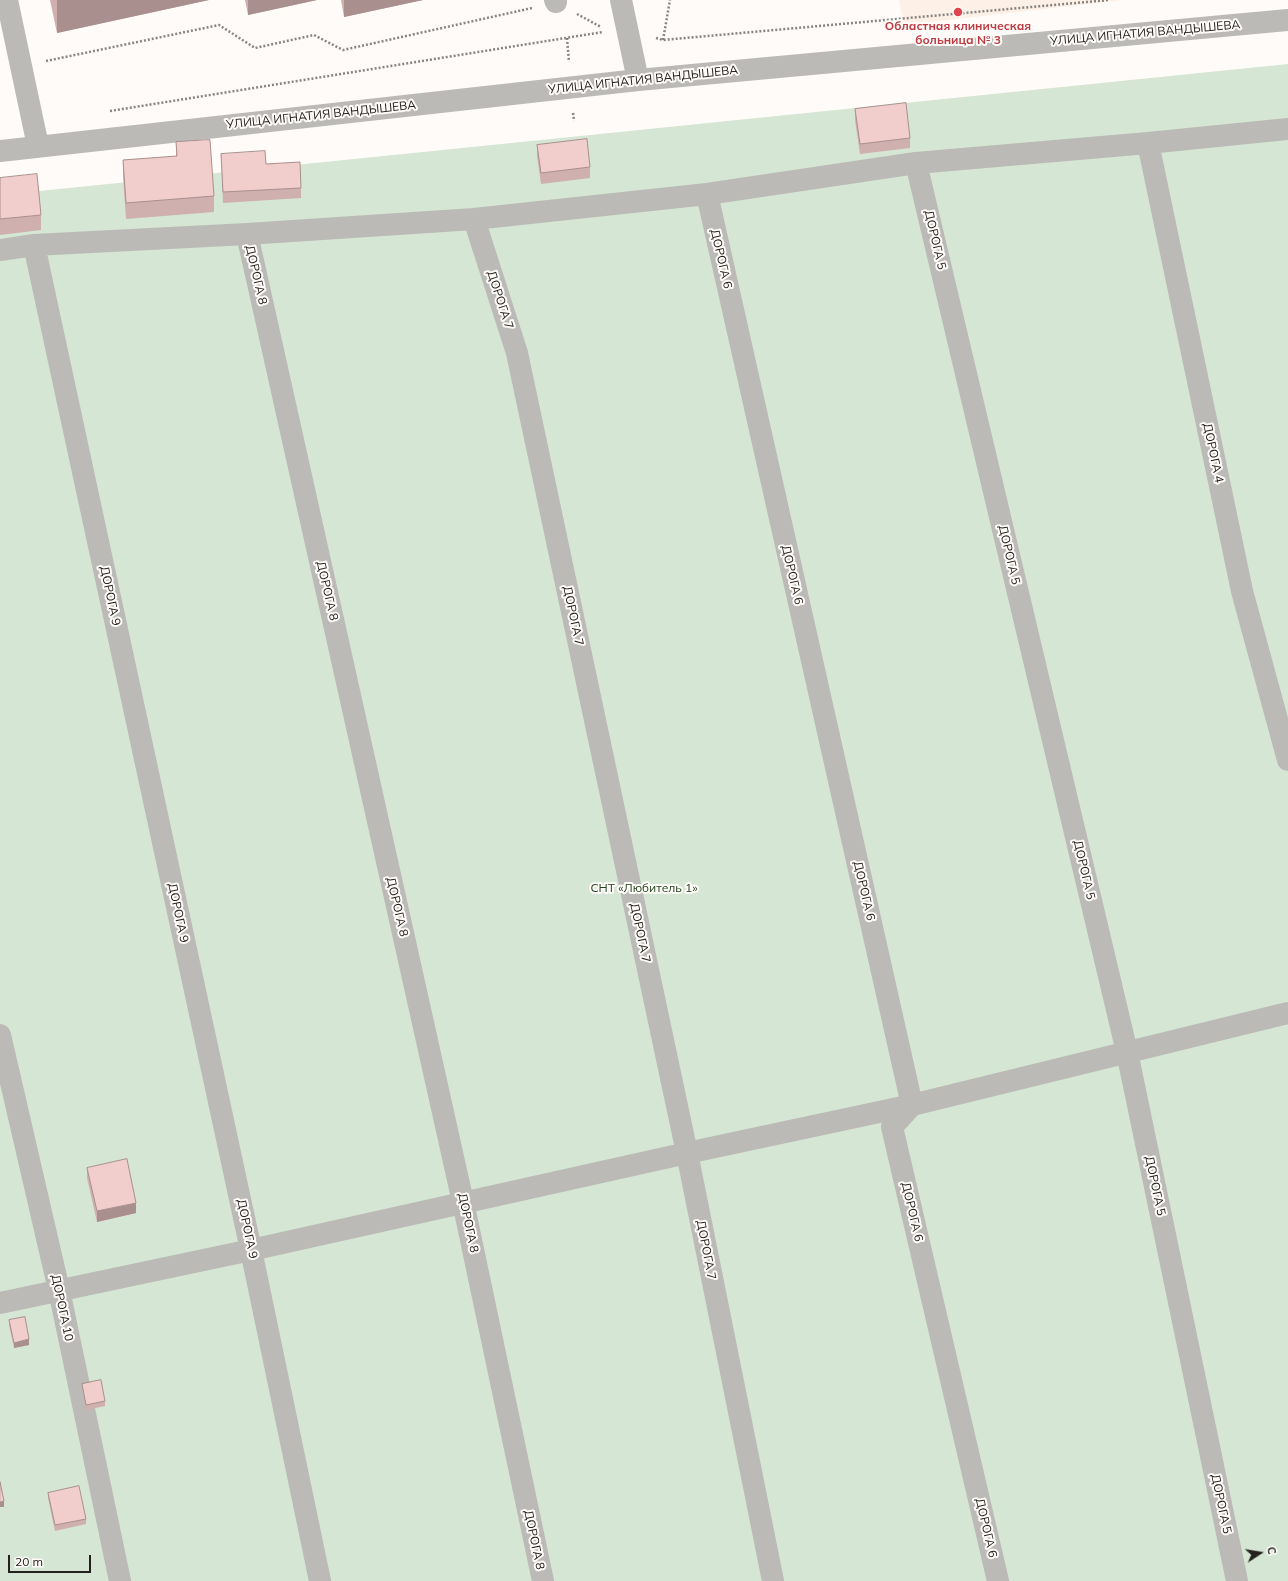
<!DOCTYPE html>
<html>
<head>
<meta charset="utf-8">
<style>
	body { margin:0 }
	#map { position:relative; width:1288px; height:1581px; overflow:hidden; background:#fefbf8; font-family:Mulish,sans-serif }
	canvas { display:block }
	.north { position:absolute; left:1240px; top:1533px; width:40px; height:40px; -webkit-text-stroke:3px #fefbf8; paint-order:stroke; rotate:78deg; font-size:11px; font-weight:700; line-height:16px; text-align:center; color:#24201e }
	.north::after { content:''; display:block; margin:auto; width:14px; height:18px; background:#24201e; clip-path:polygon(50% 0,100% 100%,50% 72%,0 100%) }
	.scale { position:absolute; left:8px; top:1555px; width:83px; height:18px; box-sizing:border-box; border:2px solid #24201e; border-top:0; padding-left:5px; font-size:12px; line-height:14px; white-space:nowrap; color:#24201e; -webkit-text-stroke:3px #fefbf8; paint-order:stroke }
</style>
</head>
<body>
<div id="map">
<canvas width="1288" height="1581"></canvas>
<div class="north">С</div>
<div class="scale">20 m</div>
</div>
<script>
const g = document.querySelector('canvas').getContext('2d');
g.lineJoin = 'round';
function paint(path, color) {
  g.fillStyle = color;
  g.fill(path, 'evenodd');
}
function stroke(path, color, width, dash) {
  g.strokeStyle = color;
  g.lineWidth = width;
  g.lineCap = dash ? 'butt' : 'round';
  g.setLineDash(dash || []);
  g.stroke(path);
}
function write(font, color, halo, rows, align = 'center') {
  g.font = font + ' Mulish,sans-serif';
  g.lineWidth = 4;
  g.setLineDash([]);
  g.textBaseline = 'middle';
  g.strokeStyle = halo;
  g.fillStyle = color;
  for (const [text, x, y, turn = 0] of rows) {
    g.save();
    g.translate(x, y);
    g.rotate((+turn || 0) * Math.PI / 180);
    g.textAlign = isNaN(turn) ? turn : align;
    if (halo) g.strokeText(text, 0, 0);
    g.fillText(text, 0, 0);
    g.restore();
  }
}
const built = new Path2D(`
	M 899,0 L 1123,0 L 904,25 Z`);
const green = new Path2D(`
	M 1288,64 L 1288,1581 L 0,1581 L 0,195 Z`);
const path = new Path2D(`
	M 577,14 L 601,27
	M 567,38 L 569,62
	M 656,38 L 663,40 L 1109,0
	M 663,40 L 670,0
	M 46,61 L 219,25 L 255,48 L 314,35 L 343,50 L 532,8
	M 110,111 L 603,32
	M 573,113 L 574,121`);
const minor = new Path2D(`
	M 7,0 L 38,146
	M 555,0 L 556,2
	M 621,0 L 638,80
	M 1148,143 L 1242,591 L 1288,760
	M 0,151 L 638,80 L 1288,20
	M 916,163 L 1127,1052 L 1237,1581
	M 707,194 L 912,1105 L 892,1127 L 998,1581
	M 474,219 L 517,353 L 687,1153 L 773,1581
	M 247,234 L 463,1202 L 543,1581
	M 34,245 L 251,1250 L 320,1581
	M 0,250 L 34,245 L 247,234 L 474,219 L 707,194 L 916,163 L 1148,143 L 1288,129
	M 0,1035 L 59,1290 L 120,1581
	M 0,1303 L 251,1250 L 687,1153 L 912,1105 L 1288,1013`);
const wall = new Path2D(`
	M 50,0 L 209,0 L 57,33 Z
	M 245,0 L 317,0 L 248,15 Z
	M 341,0 L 423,0 L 344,17 Z
	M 855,109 L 910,138 L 910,148 L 860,154 L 855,120 Z
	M 176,142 L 214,196 L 214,212 L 126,219 L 123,176 L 123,160 L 176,156 Z
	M 537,145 L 590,167 L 590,178 L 541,184 L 537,156 Z
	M 221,154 L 266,164 L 301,188 L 301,198 L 223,203 Z
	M 0,178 L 41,215 L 41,230 L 0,235 Z
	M 87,1168 L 136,1213 L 97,1222 L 87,1178 Z
	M 9,1320 L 29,1345 L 14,1348 L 9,1325 Z
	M 82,1384 L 105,1401 L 105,1406 L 86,1410 L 82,1389 Z
	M 48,1493 L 86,1519 L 86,1524 L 55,1531 L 48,1498 Z`);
const shadedWall = new Path2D(`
	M 57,0 L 209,0 L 57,33 Z
	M 248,0 L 317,0 L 248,15 Z
	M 344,0 L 423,0 L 344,17 Z
	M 136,1203 L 136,1213 L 97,1222 L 97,1211 Z
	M 29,1339 L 29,1345 L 14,1348 L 14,1343 Z
	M 4,1501 L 4,1507 L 0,1507 L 0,1502 Z`);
const building = new Path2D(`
	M 906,103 L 910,138 L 860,144 L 855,109 Z
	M 587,139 L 590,167 L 541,173 L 537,145 Z
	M 210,140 L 214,196 L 126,203 L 123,160 L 177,156 L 176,142 Z
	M 265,151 L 266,164 L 300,162 L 301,188 L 223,192 L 221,154 Z
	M 37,174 L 41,215 L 0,219 L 0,178 Z
	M 127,1159 L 136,1203 L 97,1211 L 87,1168 Z
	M 25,1317 L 29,1339 L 14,1343 L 9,1320 Z
	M 101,1380 L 105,1401 L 86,1405 L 82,1384 Z
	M 0,1482 L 4,1501 L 0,1502 Z
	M 79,1486 L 86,1519 L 55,1525 L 48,1493 Z`);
const markers = [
	[958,12,5,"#e0444e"]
];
const healthNames = [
	["Областная клиническая",958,26],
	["больница № 3",958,40]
];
const streetNames = [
	["УЛИЦА ИГНАТИЯ ВАНДЫШЕВА",1145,33,-5],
	["УЛИЦА ИГНАТИЯ ВАНДЫШЕВА",643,80,-6],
	["УЛИЦА ИГНАТИЯ ВАНДЫШЕВА",321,115,-6],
	["ДОРОГА 5",935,240,77],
	["ДОРОГА 6",721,259,77],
	["ДОРОГА 8",256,275,77],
	["ДОРОГА 7",500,300,72],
	["ДОРОГА 4",1213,453,78],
	["ДОРОГА 5",1009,555,77],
	["ДОРОГА 6",792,575,77],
	["ДОРОГА 8",327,591,77],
	["ДОРОГА 9",110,596,78],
	["ДОРОГА 7",573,616,78],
	["ДОРОГА 5",1084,870,77],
	["ДОРОГА 6",864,891,77],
	["ДОРОГА 8",397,907,77],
	["ДОРОГА 9",178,913,78],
	["ДОРОГА 7",640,933,78],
	["ДОРОГА 5",1155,1186,78],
	["ДОРОГА 6",912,1212,77],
	["ДОРОГА 8",468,1223,78],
	["ДОРОГА 9",247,1229,78],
	["ДОРОГА 7",706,1250,79],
	["ДОРОГА 10",62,1308,78],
	["ДОРОГА 5",1221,1504,78],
	["ДОРОГА 6",986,1528,77],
	["ДОРОГА 8",534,1540,78]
];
const parkNames = [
	["СНТ «Любитель 1»",644,888]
];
paint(built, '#fdf1e7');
paint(green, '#d6e6d4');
stroke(path, '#878481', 2.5, [2, 2]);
stroke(minor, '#bbbab6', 22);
paint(wall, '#cfb0af');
paint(shadedWall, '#a9908e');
paint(building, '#f1cdcb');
stroke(building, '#a9908e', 1);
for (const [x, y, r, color] of markers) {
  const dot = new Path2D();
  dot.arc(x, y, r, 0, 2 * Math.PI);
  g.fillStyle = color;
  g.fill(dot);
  stroke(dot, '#fefbf8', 1.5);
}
write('bold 12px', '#be3a42', '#fefbf8', healthNames);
write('12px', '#24201e', '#fefbf8', streetNames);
write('12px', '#22421e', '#fefbf8', parkNames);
</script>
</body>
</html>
